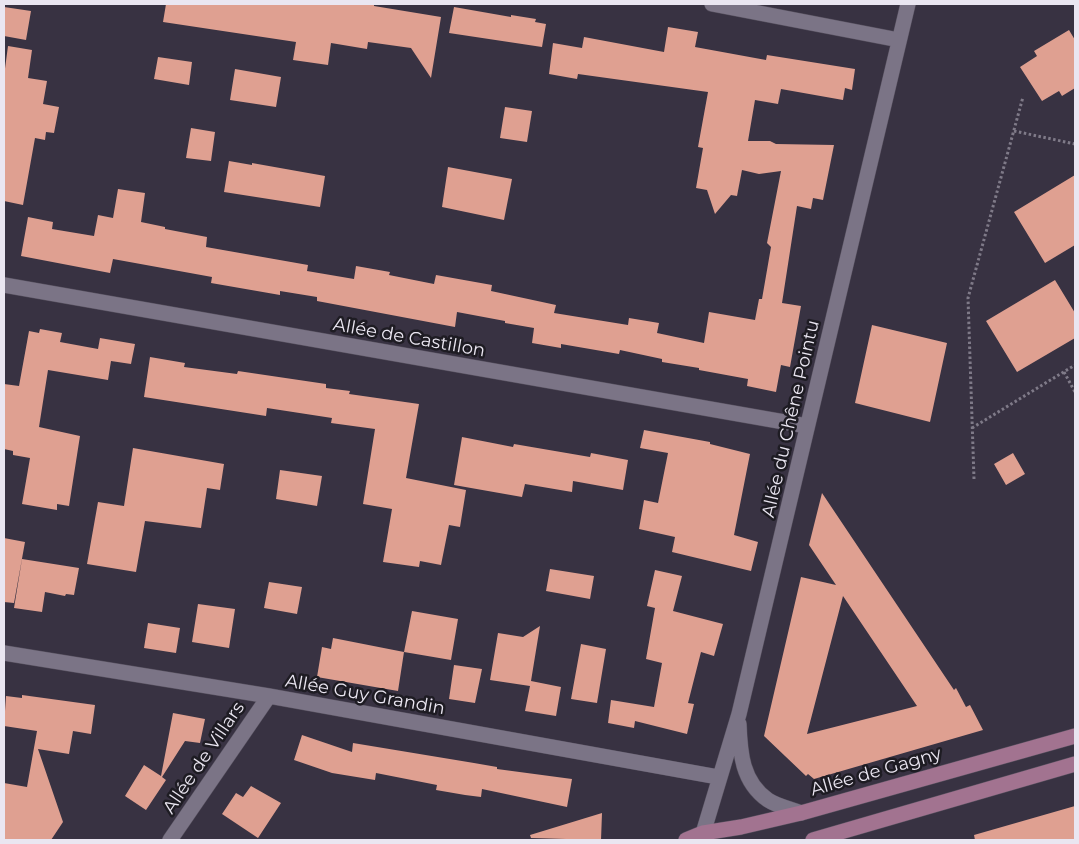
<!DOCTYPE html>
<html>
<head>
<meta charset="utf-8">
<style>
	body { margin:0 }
	#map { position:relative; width:1079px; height:844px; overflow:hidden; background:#383242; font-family:Montserrat,sans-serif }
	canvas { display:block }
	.frame { position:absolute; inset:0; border:5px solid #eae6f1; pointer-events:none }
</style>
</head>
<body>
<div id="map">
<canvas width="1079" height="844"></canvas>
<div class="frame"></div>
</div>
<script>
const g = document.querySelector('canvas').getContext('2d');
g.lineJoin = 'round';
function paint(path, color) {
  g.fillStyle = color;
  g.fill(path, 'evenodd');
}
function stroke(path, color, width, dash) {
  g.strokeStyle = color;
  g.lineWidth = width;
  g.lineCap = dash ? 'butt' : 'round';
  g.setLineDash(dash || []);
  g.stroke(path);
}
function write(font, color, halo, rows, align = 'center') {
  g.font = font + ' Montserrat,sans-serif';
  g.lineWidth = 5;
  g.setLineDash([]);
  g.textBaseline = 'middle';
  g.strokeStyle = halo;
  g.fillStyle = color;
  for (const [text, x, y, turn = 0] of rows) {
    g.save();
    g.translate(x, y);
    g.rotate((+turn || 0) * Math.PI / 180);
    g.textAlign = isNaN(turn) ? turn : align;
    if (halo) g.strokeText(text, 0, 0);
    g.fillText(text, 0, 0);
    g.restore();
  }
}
const building = new Path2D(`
	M 166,4 L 374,4 L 374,6 L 441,17 L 431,78 L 411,48 L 368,42 L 367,49 L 331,43 L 328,65 L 293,60 L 296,42 L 163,22 Z
	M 4,7 L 31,11 L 26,40 L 4,36 Z
	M 454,7 L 511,17 L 511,15 L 536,19 L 535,22 L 546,24 L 542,47 L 449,33 Z
	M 668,27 L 698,32 L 695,47 L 766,60 L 767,55 L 855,69 L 852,90 L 845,88 L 843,100 L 781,89 L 778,104 L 755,100 L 748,141 L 770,141 L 776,144 L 834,145 L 823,200 L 813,198 L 811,209 L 797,206 L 782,303 L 801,306 L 790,367 L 781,365 L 776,392 L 747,386 L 748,379 L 699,370 L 699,368 L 662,362 L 662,359 L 620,350 L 619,354 L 561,344 L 561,348 L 532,343 L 534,328 L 505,323 L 505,321 L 457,312 L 455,327 L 317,301 L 317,297 L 280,291 L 280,295 L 211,283 L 212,277 L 113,259 L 110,273 L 21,256 L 28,217 L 53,222 L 52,229 L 94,236 L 98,215 L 113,218 L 118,189 L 145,193 L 141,222 L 165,227 L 165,229 L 207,237 L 206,247 L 308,265 L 307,271 L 354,279 L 356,266 L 390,272 L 389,275 L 434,284 L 436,275 L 492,285 L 491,291 L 556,305 L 554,313 L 628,325 L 629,318 L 659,323 L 657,333 L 704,343 L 709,312 L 755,320 L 759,299 L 762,299 L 771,247 L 767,243 L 781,171 L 759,174 L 742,170 L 737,196 L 731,195 L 715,214 L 707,190 L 696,188 L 703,148 L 698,147 L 708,92 L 578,74 L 577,79 L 549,74 L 553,43 L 582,48 L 584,37 L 664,52 Z
	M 1069,30 L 1075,40 L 1075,88 L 1062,96 L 1059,91 L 1042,101 L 1020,67 L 1037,56 L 1034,51 Z
	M 8,46 L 32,50 L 28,78 L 47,81 L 43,104 L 59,107 L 54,133 L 46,132 L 45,140 L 35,138 L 23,205 L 4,201 L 4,76 Z
	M 158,57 L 192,62 L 189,85 L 154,79 Z
	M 235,69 L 281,77 L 276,107 L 230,100 Z
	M 505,107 L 532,111 L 527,142 L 500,138 Z
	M 191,128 L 215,132 L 211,161 L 186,158 Z
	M 229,161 L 252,165 L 252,163 L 325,176 L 320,207 L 224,192 Z
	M 448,167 L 512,179 L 504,220 L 442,207 Z
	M 1075,175 L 1075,245 L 1045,263 L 1014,212 Z
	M 1055,280 L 1075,313 L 1075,338 L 1017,372 L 986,321 Z
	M 872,325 L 947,343 L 930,422 L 855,403 Z
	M 40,329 L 62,333 L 60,342 L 98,349 L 100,338 L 135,344 L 131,364 L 111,361 L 108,380 L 48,370 L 39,427 L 80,436 L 69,506 L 57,504 L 57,510 L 22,504 L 30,458 L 13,455 L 13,451 L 4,449 L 4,384 L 19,386 L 29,331 L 39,333 Z
	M 150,357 L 185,363 L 184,367 L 237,374 L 238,371 L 326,384 L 326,388 L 350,391 L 349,394 L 419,404 L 406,478 L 466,490 L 460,527 L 449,525 L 441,565 L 420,561 L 419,567 L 383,562 L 392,509 L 363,504 L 375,429 L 331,423 L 332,418 L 267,408 L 266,416 L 144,397 Z
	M 644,430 L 710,442 L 710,444 L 750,454 L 734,535 L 758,542 L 751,571 L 672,552 L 675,537 L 639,529 L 644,500 L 658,503 L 668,453 L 640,448 Z
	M 462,437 L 513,447 L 514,444 L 590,457 L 591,453 L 628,460 L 623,490 L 573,481 L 572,492 L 525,484 L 522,497 L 454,485 Z
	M 133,448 L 224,464 L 220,490 L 207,488 L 201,528 L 145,521 L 136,572 L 87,564 L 98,502 L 124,506 Z
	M 1013,453 L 1025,474 L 1006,485 L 994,464 Z
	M 280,470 L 322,476 L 317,506 L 276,499 Z
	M 822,493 L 954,690 L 956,688 L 966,707 L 970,705 L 983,730 L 814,779 L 808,774 L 806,776 L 764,736 L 801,577 L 836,585 L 809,545 ZM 843,596 L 917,706 L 807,734 Z
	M 4,538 L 25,542 L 14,603 L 4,602 Z
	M 22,559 L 79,568 L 74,595 L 66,594 L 65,596 L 45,592 L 42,612 L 14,608 Z
	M 550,569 L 594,576 L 590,599 L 546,591 Z
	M 655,570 L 682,576 L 673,611 L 723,624 L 714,656 L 701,652 L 688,703 L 694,704 L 687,734 L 635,721 L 634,728 L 608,723 L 611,700 L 654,707 L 662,663 L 646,659 L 655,608 L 647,606 Z
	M 269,582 L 302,587 L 297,614 L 264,608 Z
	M 198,604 L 235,609 L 229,648 L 192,642 Z
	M 412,611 L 458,619 L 451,660 L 404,652 L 398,691 L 317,677 L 322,647 L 331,649 L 333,638 L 404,652 Z
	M 148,623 L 180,628 L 176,653 L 144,648 Z
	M 540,626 L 531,681 L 561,687 L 556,716 L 525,711 L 530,686 L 490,680 L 498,633 L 523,637 Z
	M 581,644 L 606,649 L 597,703 L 571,699 Z
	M 454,665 L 482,669 L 475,703 L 449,699 Z
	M 22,695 L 95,705 L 91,734 L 73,731 L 69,754 L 38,749 L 63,822 L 51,840 L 4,840 L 4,783 L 27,787 L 37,731 L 4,726 L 6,696 L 22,698 Z
	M 173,713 L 205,719 L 200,743 L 185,741 L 162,777 L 166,780 L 146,810 L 125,796 L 144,765 L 161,776 Z
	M 302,735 L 352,752 L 353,743 L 474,763 L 497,767 L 497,769 L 572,779 L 567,807 L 482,789 L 481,797 L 465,795 L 436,790 L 437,785 L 376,773 L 375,780 L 332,773 L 294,760 Z
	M 251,786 L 281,803 L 258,838 L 222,814 L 236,793 L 243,797 Z
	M 1075,806 L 1075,840 L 975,840 L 974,835 Z
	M 602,813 L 601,840 L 531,838 L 530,835 Z`);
const path = new Path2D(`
	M 1014,131 L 1075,144
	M 1064,372 L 1075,392
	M 972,428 L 1075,365
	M 974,479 L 968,298 L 1023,97`);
const street = new Path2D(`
	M 712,4 L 899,40
	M 4,285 L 807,426
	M 4,653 L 269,696 L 718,777
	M 739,724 C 740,753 742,782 768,800 C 777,806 791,809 801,813
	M 170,840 L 269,696
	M 701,840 L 739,714 L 908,4`);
const secondary = new Path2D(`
	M 686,840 L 703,833 L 741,827 L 801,813 L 1075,736
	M 813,840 L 1075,764`);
const streetNames = [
	["Allée de Castillon",409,338,10],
	["Allée du Chêne Pointu",791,419,-77],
	["Allée Guy Grandin",365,695,10],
	["Allée de Villars",204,758,-56],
	["Allée de Gagny",876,772,-16]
];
paint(building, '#dfa091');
stroke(street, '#554f5d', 16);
stroke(secondary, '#554f5d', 16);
stroke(path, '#7f7a88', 3, [2.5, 2.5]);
stroke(street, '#7b7486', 15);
stroke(secondary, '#a27390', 15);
write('18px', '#eae6f1', '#1e1c23', streetNames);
</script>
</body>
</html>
